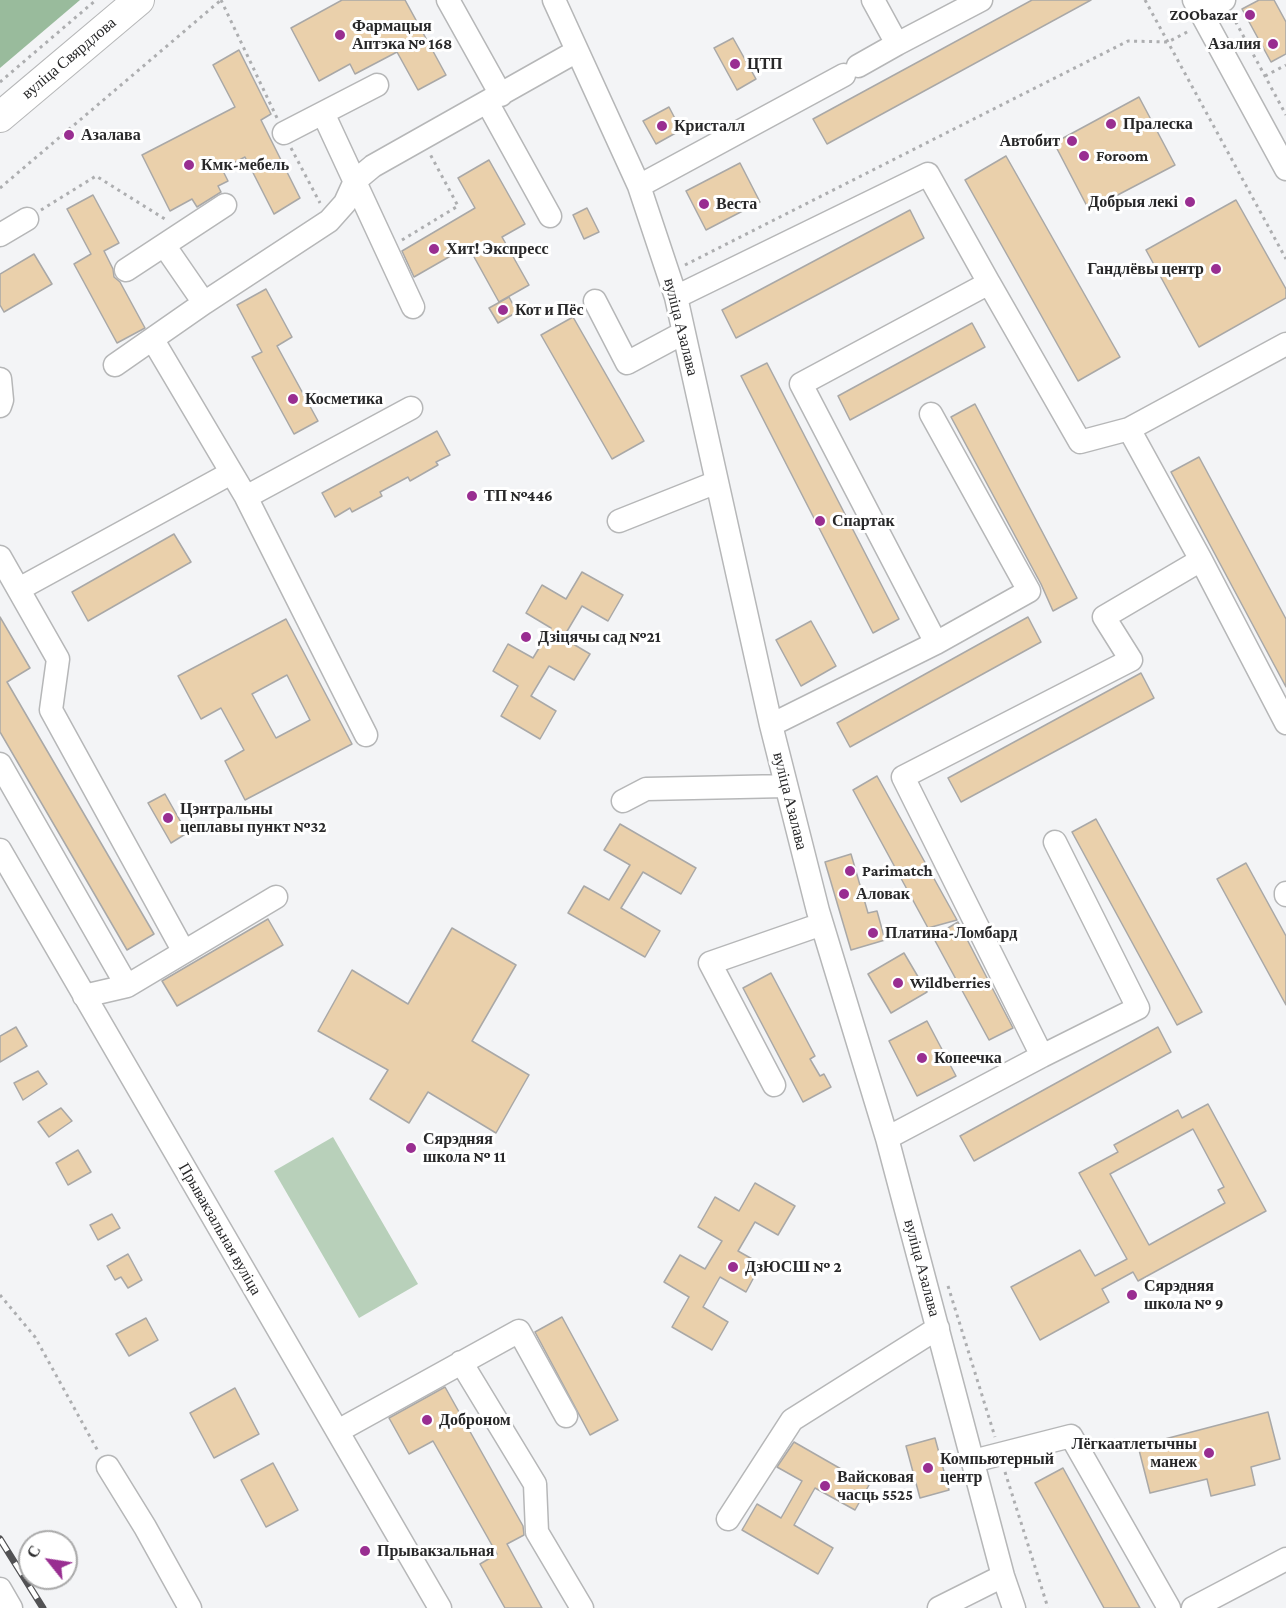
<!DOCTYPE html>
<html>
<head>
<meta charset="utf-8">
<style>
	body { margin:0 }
	#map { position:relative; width:1286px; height:1608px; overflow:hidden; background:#f3f4f6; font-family:"Crimson Pro",serif }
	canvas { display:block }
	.north { position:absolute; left:18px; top:1530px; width:60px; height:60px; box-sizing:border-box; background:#fff; border:2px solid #a9a9a9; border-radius:50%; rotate:300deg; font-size:16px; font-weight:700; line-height:24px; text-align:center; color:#282829 }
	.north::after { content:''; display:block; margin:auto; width:21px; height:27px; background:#992e91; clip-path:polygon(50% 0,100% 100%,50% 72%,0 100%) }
</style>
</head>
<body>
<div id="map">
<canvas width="1286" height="1608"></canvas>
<div class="north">С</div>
</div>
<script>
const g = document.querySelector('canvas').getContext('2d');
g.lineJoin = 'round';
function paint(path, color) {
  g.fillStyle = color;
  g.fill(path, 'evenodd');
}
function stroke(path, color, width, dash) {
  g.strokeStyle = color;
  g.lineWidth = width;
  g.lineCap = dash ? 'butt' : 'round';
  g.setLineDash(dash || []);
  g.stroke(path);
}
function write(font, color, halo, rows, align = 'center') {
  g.font = font + ' "Crimson Pro",serif';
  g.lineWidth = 6;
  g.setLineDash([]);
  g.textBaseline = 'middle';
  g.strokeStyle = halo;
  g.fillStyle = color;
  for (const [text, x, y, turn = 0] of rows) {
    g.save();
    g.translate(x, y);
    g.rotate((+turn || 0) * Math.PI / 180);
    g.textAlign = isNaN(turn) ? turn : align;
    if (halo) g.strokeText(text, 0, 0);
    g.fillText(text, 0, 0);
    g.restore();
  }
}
const green = new Path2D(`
	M 333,1137 L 418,1284 L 359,1318 L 274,1171 Z`);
const forest = new Path2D(`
	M 0,0 L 80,0 L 0,68 Z`);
const building = new Path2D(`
	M 342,0 L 405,0 L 446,75 L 418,90 L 397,52 L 355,74 L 350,64 L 319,81 L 291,28 Z
	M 1032,0 L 1091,0 L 827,144 L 813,119 Z
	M 1259,0 L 1274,0 L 1286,22 L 1286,54 L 1271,62 L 1242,9 Z
	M 733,38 L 756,79 L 737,90 L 714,48 Z
	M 239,50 L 271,114 L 261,120 L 300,198 L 274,214 L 245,157 L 222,169 L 228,181 L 218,186 L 221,192 L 197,207 L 192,199 L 170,211 L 142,155 L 235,107 L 213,65 Z
	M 1139,97 L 1175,165 L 1089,210 L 1054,143 Z
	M 669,107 L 681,130 L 656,144 L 643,121 Z
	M 1006,156 L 1120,357 L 1078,381 L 965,180 Z
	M 489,160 L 525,224 L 502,237 L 529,285 L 499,302 L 468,246 L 414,277 L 402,251 L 475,208 L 458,178 Z
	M 740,163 L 760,202 L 706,230 L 686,191 Z
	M 93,195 L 119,243 L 104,251 L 113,269 L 114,277 L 120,282 L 145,328 L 117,343 L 74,264 L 91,254 L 67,209 Z
	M 1236,200 L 1286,289 L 1286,298 L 1199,347 L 1146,250 Z
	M 587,208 L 599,232 L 584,239 L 573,215 Z
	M 910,210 L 924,238 L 736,338 L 722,310 Z
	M 34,254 L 52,284 L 4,312 L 0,305 L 0,274 Z
	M 266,289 L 292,337 L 277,346 L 318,421 L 294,434 L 252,357 L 262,352 L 237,305 Z
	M 509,297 L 517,312 L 498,323 L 489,308 Z
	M 573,317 L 644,441 L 612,459 L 541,335 Z
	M 972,323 L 985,347 L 850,420 L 838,396 Z
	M 767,363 L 899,619 L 873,633 L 741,376 Z
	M 975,404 L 1077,598 L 1053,611 L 1041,584 L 951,417 Z
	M 437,431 L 450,455 L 436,462 L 438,465 L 410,481 L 408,477 L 380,492 L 382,496 L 352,512 L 350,508 L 335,517 L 322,493 Z
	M 1199,457 L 1286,619 L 1286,687 L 1171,472 Z
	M 174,534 L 191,562 L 88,621 L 72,592 Z
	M 582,572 L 623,595 L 608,621 L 582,606 L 563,638 L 590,654 L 574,680 L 549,666 L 531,696 L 556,711 L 540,739 L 501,716 L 518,686 L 493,671 L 508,644 L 533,658 L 551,628 L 526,613 L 542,585 L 566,599 Z
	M 0,617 L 30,668 L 7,682 L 154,934 L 127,950 L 0,732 Z
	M 1028,617 L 1041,642 L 850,747 L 837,723 Z
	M 286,619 L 352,744 L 245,800 L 225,761 L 244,750 L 221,708 L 201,719 L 178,676 ZM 287,675 L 310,720 L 276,738 L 252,694 Z
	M 811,621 L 836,666 L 801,686 L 776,640 Z
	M 1141,673 L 1154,698 L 961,802 L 948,778 Z
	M 877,776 L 957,920 L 928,928 L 853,790 Z
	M 165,794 L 187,833 L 171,843 L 148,803 Z
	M 1096,819 L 1202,1012 L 1177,1025 L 1072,832 Z
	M 620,824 L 696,868 L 681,894 L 643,872 L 621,908 L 660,931 L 645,957 L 568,913 L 584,886 L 609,900 L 630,865 L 604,850 Z
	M 851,854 L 868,913 L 877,911 L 885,940 L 851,950 L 825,862 Z
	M 1246,863 L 1286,936 L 1286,1005 L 1217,879 Z
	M 268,919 L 283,945 L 177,1006 L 162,981 Z
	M 958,922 L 1013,1028 L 989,1040 L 933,937 Z
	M 452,928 L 516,965 L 472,1041 L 529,1075 L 496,1133 L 428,1092 L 409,1123 L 370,1099 L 388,1070 L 318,1031 L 352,970 L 408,1004 Z
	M 904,953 L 927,992 L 891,1013 L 868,974 Z
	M 771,973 L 815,1056 L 810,1059 L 820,1076 L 824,1074 L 831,1087 L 803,1102 L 743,988 Z
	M 927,1021 L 956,1076 L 917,1096 L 889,1041 Z
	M 16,1027 L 27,1046 L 0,1062 L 0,1036 Z
	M 1158,1027 L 1171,1052 L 974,1161 L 960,1136 Z
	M 38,1071 L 47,1084 L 23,1100 L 14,1083 Z
	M 1208,1104 L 1266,1211 L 1138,1281 L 1133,1272 L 1102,1289 L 1109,1302 L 1040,1340 L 1011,1287 L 1080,1250 L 1095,1276 L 1127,1259 L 1079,1173 L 1118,1152 L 1114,1145 L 1178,1110 L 1182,1118 ZM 1193,1129 L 1224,1187 L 1218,1190 L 1225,1203 L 1149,1245 L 1110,1174 Z
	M 61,1108 L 72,1121 L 49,1137 L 38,1122 Z
	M 78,1150 L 91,1172 L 68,1185 L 56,1163 Z
	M 755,1183 L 795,1206 L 778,1235 L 755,1222 L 738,1251 L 761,1264 L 746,1292 L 720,1277 L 703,1307 L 728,1322 L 712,1350 L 672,1327 L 689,1297 L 664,1282 L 680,1255 L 705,1269 L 722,1241 L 698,1227 L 715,1197 L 739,1211 Z
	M 112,1214 L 120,1228 L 98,1240 L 90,1225 Z
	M 128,1254 L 142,1280 L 128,1288 L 121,1277 L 115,1280 L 107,1266 Z
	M 562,1317 L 618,1420 L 590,1435 L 535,1332 Z
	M 146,1318 L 158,1340 L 129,1356 L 116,1334 Z
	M 445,1387 L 523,1526 L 524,1535 L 507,1544 L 542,1608 L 505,1608 L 480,1564 L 497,1554 L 433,1441 L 409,1454 L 389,1418 Z
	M 235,1388 L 259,1434 L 214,1458 L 190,1413 Z
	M 1268,1412 L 1280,1459 L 1251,1467 L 1255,1485 L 1211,1496 L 1207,1479 L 1150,1493 L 1138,1446 Z
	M 935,1438 L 949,1490 L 920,1498 L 906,1446 Z
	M 794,1442 L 869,1485 L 855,1510 L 815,1488 L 794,1525 L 833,1548 L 818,1574 L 742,1530 L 757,1504 L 781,1518 L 802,1481 L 777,1467 Z
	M 273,1463 L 298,1510 L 266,1527 L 241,1480 Z
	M 1063,1468 L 1140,1608 L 1104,1608 L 1035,1483 Z`);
const path = new Path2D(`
	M 221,0 L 277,118
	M 1145,0 L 1286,259
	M 1232,15 L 1286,115
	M 1265,76 L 1286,65
	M 0,82 L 96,0
	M 291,148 L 320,203
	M 0,188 L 221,0
	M 41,210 L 96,176 L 168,221
	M 402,240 L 458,206 L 430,154
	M 685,265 L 1128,41 L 1168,42 L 1189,31
	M 948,1286 L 995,1437
	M 0,1295 L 35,1337 L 99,1453
	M 1005,1472 L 1048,1608`);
const minor = new Path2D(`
	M 448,0 L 501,95
	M 554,0 L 639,186 L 676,297 L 771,725 L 818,911 L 887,1138 L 1003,1576 L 1014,1608
	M 1194,0 L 1286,169
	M 1201,12 L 1224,0
	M 897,44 L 981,0
	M 858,66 L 897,44 L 873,0
	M 487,102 L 550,216
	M 323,113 L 413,307
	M 284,133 L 377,85
	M 639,186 L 844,75
	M 0,235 L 27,219
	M 164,245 L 204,303
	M 126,270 L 225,205
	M 676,297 L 928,174 L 989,283
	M 595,301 L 627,363 L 683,333
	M 153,340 L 246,497 L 366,735
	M 115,365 L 204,303 L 329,221 L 345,203 L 355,181 L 373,166 L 577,51
	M 0,379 L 2,400 L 0,406
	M 1129,429 L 1201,560
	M 246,497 L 411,408
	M 619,521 L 717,482
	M 0,557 L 58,659 L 51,710 L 184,952
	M 19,589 L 231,473
	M 936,643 L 801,384 L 989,283 L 1080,442 L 1129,429 L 1286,344
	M 771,725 L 936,643 L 1029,591 L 931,414
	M 0,764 L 127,986
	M 623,801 L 646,789 L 786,786
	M 0,850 L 440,1608
	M 1286,893 L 1286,895
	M 84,996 L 127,986 L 276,897
	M 1042,1056 L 1138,1008 L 1055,842
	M 774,1085 L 710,963 L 822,924
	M 887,1138 L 1042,1056 L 903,777 L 1131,660 L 1104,617 L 1201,560 L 1286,723
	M 461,1362 L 535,1484 L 537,1532 L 582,1608
	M 338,1431 L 519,1331 L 566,1416
	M 973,1461 L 1071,1436 L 1169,1608
	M 108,1467 L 145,1527 L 190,1608
	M 728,1519 L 792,1420 L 938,1328
	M 0,1589 L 11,1608
	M 939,1608 L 1003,1576
	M 1193,1608 L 1286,1559`);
const major = new Path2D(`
	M 0,117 L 139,0`);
const rail = new Path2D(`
	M 0,1539 L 43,1608`);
const markers = [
	[1250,15,6,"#992e91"],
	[340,35,6,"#992e91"],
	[1273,44,6,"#992e91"],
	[735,64,6,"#992e91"],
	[1111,124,6,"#992e91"],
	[662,126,6,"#992e91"],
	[69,135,6,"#992e91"],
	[1072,141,6,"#992e91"],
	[1084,156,6,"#992e91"],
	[189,165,6,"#992e91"],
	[1190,202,6,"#992e91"],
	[704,204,6,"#992e91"],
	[434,249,6,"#992e91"],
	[1216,269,6,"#992e91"],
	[503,310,6,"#992e91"],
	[293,399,6,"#992e91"],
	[472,496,6,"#992e91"],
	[820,521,6,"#992e91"],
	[526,637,6,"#992e91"],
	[168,818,6,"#992e91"],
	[850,871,6,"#992e91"],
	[844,894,6,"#992e91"],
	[873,933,6,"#992e91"],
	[898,983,6,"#992e91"],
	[922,1058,6,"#992e91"],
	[411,1148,6,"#992e91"],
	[733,1267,6,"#992e91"],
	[1132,1295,6,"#992e91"],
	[427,1420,6,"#992e91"],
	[1209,1453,6,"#992e91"],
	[928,1468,6,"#992e91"],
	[825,1486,6,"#992e91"],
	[365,1551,6,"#992e91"]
];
const poiNames = [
	["ZOObazar",1238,15,"right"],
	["Фармацыя",352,26],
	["Аптэка № 168",352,44],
	["Азалия",1261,44,"right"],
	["ЦТП",747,64],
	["Пралеска",1123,124],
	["Кристалл",674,126],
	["Азалава",81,135],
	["Автобит",1060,141,"right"],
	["Foroom",1096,156],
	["Кмк-мебель",201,165],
	["Добрыя лекі",1178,202,"right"],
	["Веста",716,204],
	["Хит! Экспресс",446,249],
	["Гандлёвы центр",1204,269,"right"],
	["Кот и Пёс",515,310],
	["Косметика",305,399],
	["ТП №446",484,496],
	["Спартак",832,521],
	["Дзіцячы сад №21",538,637],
	["Цэнтральны",180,809],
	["цеплавы пункт №32",180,827],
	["Parimatch",862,871],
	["Аловак",856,894],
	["Платина-Ломбард",885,933],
	["Wildberries",910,983],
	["Копеечка",934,1058],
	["Сярэдняя",423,1139],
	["школа № 11",423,1157],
	["ДзЮСШ № 2",745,1267],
	["Сярэдняя",1144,1286],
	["школа № 9",1144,1304],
	["Доброном",439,1420],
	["Лёгкаатлетычны",1197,1444,"right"],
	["манеж",1197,1462,"right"],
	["Компьютерный",940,1459],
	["центр",940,1477],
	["Вайсковая",837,1477],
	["часць 5525",837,1495],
	["Прывакзальная",377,1551]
];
const streetNames = [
	["вуліца Свярдлова",69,58,-40],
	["вуліца Азалава",681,327,76],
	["вуліца Азалава",790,801,76],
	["Прывакзальная вуліца",220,1229,60],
	["вуліца Азалава",922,1268,75]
];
paint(green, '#b8d0ba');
paint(forest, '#99bb9c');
paint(building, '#ead0ab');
stroke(building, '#a9a8a7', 1.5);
stroke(minor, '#b6b7b8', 25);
stroke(major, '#b6b7b8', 32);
stroke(path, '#adaeb0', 3, [3, 4.5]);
stroke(minor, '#fff', 22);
stroke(major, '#fff', 30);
stroke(rail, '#525254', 7);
stroke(rail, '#fff', 4.5, [14]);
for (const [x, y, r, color] of markers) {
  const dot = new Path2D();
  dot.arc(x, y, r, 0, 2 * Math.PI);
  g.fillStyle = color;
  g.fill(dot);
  stroke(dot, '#fff', 2);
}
write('bold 16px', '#282829', '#fff', poiNames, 'left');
write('16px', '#282829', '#fff', streetNames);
</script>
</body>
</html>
